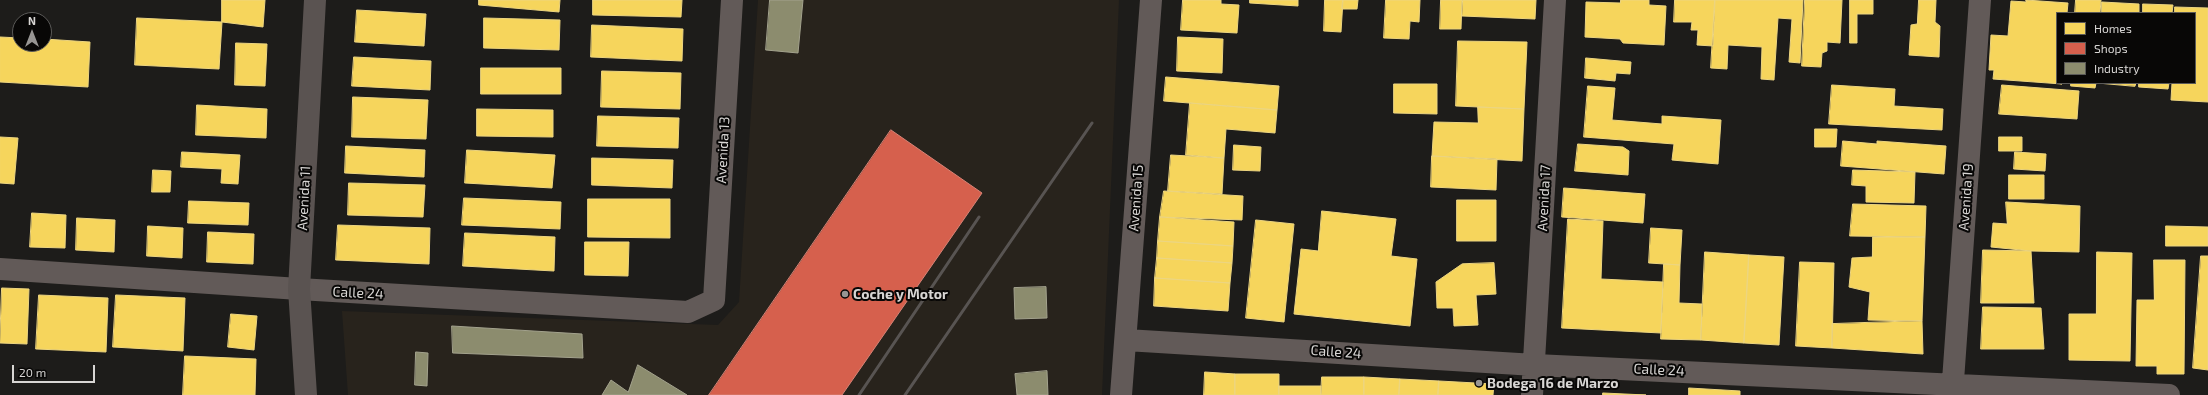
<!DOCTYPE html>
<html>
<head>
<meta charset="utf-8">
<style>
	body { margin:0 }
	#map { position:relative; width:2208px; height:395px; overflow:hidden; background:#1d1c1a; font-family:"Exo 2",sans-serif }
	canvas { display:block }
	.legend { position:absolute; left:2056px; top:12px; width:140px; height:72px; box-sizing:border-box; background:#080706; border:1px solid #5b5a58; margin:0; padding:5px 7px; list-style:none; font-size:12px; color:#d8d6d4 }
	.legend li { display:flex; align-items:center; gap:8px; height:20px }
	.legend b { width:20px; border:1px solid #5b5a58 }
	.north { position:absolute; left:12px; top:12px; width:40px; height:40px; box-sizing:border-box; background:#080706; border:1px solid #5b5a58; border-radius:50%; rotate:0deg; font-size:11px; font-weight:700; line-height:16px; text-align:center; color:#d8d6d4 }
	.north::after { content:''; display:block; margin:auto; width:14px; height:18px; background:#979593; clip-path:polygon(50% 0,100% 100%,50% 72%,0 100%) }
	.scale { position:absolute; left:12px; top:365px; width:83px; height:18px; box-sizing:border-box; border:2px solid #d8d6d4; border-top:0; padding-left:5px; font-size:12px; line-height:14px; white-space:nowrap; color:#d8d6d4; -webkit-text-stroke:3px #080706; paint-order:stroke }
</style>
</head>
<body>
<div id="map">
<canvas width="2208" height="395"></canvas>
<ul class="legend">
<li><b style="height:11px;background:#f6d55c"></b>Homes</li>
<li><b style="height:11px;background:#d6604d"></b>Shops</li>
<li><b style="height:11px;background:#8c8c6e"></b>Industry</li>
</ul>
<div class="north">N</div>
<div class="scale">20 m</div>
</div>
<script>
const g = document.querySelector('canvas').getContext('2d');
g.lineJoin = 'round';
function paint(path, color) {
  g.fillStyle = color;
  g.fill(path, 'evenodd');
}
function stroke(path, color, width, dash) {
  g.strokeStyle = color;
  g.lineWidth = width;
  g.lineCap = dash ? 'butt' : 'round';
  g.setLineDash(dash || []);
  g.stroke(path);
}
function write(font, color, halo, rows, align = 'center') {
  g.font = font + ' "Exo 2",sans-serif';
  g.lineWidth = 4;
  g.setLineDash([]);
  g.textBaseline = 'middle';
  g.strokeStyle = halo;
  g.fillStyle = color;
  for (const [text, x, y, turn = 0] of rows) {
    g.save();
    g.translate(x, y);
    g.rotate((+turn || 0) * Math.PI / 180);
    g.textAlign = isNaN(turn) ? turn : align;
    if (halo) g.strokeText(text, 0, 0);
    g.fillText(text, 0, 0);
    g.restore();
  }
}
const built = new Path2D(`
	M 758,0 L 1119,0 L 1102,395 L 348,395 L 342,311 L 718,325 L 739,302 Z`);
const homes = new Path2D(`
	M 222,0 L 265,0 L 263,27 L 222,22 Z
	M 479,0 L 560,0 L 559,12 L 479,5 Z
	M 593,0 L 682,0 L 681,17 L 593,15 Z
	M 1183,0 L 1221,0 L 1221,4 L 1239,5 L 1237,33 L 1181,30 Z
	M 1250,0 L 1298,0 L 1298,6 L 1250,3 Z
	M 1325,0 L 1343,0 L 1341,32 L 1324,31 Z
	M 1343,0 L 1358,0 L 1357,9 L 1342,9 Z
	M 1386,0 L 1420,0 L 1419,22 L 1410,21 L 1409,39 L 1384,38 Z
	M 1441,0 L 1462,0 L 1461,29 L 1440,29 Z
	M 1463,0 L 1536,0 L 1535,19 L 1462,16 Z
	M 1621,0 L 1649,0 L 1649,5 L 1666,6 L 1664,45 L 1623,43 L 1620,39 L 1585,37 L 1586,2 L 1620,3 Z
	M 1675,0 L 1715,0 L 1713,46 L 1697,45 L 1698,30 L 1691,30 L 1692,22 L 1674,22 Z
	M 1715,0 L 1803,0 L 1800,63 L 1789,62 L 1792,19 L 1778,18 L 1774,80 L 1761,79 L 1762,47 L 1728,45 L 1727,69 L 1711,68 Z
	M 1805,0 L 1842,0 L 1840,43 L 1827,42 L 1827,51 L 1822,53 L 1821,67 L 1802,66 Z
	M 1850,0 L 1873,0 L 1873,14 L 1857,14 L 1857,43 L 1850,43 Z
	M 1919,0 L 1936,0 L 1935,22 L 1940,26 L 1939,57 L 1909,55 L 1911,25 L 1917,24 Z
	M 2026,0 L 2068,3 L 2067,13 L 2057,13 L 2057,83 L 2062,84 L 1993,79 L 1994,70 L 1989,70 L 1991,35 L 2008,36 L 2011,1 L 2026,2 Z
	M 2076,0 L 2101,0 L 2100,13 L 2075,13 Z
	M 2102,2 L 2139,4 L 2139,13 L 2102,13 Z
	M 2143,4 L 2173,5 L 2172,13 L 2143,13 Z
	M 2175,7 L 2208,8 L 2208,102 L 2171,100 L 2172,83 L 2195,83 L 2195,13 L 2175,13 Z
	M 357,10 L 426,14 L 424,46 L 355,42 Z
	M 137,18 L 222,22 L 219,69 L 135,65 Z
	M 484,18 L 560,20 L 559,50 L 484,48 Z
	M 592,25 L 683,29 L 682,61 L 591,57 Z
	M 0,37 L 20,38 L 20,44 L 44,44 L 44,39 L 90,42 L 88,87 L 0,82 Z
	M 1178,37 L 1223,39 L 1222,73 L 1177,71 Z
	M 1458,41 L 1527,42 L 1524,109 L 1456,106 Z
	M 236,43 L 267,44 L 265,86 L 235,85 Z
	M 354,57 L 431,61 L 430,90 L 352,86 Z
	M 1586,58 L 1631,62 L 1630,74 L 1616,73 L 1615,81 L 1585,78 Z
	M 481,68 L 561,68 L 561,94 L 481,94 Z
	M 602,71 L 681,73 L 680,109 L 601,107 Z
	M 1166,77 L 1279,86 L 1277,110 L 1164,101 Z
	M 2071,83 L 2096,83 L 2095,88 L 2071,86 Z
	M 2098,83 L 2136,83 L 2135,86 Z
	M 2139,83 L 2169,83 L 2168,89 L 2139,87 Z
	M 1394,84 L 1437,84 L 1437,114 L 1394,113 Z
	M 1832,85 L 1895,89 L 1894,106 L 1943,109 L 1942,130 L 1829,124 Z
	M 2002,85 L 2079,91 L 2077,119 L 1999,114 Z
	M 1588,86 L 1615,88 L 1612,120 L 1662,124 L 1662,116 L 1721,120 L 1718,164 L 1672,160 L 1674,144 L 1584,137 Z
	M 353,97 L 428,100 L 426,139 L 352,137 Z
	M 1190,103 L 1277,110 L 1275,133 L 1226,129 L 1224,158 L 1186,155 Z
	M 197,105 L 267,109 L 266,138 L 196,135 Z
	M 1478,107 L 1524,109 L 1522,161 L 1432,156 L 1434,122 L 1478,123 Z
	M 477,109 L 553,110 L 553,137 L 477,136 Z
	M 598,116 L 679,118 L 678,148 L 597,146 Z
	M 1815,129 L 1837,129 L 1836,147 L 1815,147 Z
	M 0,137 L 18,138 L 14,184 L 0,183 Z
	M 1999,137 L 2022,137 L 2022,151 L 1999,151 Z
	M 1843,141 L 1877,144 L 1877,141 L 1946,146 L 1944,174 L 1841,166 Z
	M 1578,144 L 1623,147 L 1629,151 L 1628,175 L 1575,171 Z
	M 1234,145 L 1261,147 L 1260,171 L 1233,170 Z
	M 346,146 L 425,150 L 424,177 L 345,173 Z
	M 467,150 L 555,155 L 552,188 L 465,183 Z
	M 182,152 L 240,155 L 238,184 L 221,183 L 222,169 L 181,167 Z
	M 2015,152 L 2046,154 L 2045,171 L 2014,169 Z
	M 1171,155 L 1224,158 L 1222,194 L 1168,191 Z
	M 1432,156 L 1497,159 L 1496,190 L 1431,187 Z
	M 592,158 L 673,160 L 672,188 L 592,185 Z
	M 153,170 L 171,171 L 170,192 L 152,192 Z
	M 1853,170 L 1915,172 L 1914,203 L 1866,202 L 1866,186 L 1852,185 Z
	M 2009,175 L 2044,175 L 2044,199 L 2009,199 Z
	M 349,183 L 425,185 L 423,217 L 348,215 Z
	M 1564,188 L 1645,194 L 1643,223 L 1562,217 Z
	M 1164,191 L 1243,196 L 1242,220 L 1160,217 Z
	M 464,198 L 561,202 L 560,229 L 462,225 Z
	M 588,199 L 670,199 L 670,238 L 588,237 Z
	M 1457,200 L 1496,200 L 1496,241 L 1457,241 Z
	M 189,201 L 249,203 L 248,225 L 188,223 Z
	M 2006,202 L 2080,206 L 2079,252 L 2031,251 L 1991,247 L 1993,223 L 2007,224 Z
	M 1853,204 L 1926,206 L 1925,237 L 1850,236 Z
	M 1322,211 L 1396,219 L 1391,256 L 1417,259 L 1410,326 L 1294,314 L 1301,249 L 1318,251 Z
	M 32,213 L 66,215 L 65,248 L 30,247 Z
	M 1160,217 L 1234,222 L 1233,246 L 1158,241 Z
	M 77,218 L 115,220 L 114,252 L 76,250 Z
	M 1568,219 L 1603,221 L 1601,279 L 1663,282 L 1661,333 L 1562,328 Z
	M 1256,220 L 1294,224 L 1284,322 L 1246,318 Z
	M 338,225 L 430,228 L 429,264 L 336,260 Z
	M 148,226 L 183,228 L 182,258 L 147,256 Z
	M 2166,226 L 2208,227 L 2208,246 L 2166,246 Z
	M 1651,228 L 1682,230 L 1680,265 L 1649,263 Z
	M 208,232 L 254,234 L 253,264 L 207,262 Z
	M 465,233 L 555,237 L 554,271 L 463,266 Z
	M 1873,237 L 1925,237 L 1922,321 L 1868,320 L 1870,292 L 1849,287 L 1852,258 L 1872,257 Z
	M 1158,241 L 1233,246 L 1232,263 L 1157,258 Z
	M 585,242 L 629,242 L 628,276 L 585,275 Z
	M 1983,250 L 2031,251 L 2034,303 L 1981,303 Z
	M 1705,252 L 1749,255 L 1744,343 L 1701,340 Z
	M 2097,252 L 2132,253 L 2130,361 L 2069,360 L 2069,314 L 2096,314 Z
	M 1749,255 L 1784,257 L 1779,345 L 1744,343 Z
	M 2201,256 L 2208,256 L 2208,370 L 2193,368 Z
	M 1157,258 L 1232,263 L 1230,283 L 1155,278 Z
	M 2154,260 L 2185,260 L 2184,374 L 2157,374 L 2157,366 L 2136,366 L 2137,300 L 2154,300 Z
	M 1800,262 L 1834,263 L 1832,348 L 1796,346 Z
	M 1494,263 L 1496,294 L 1476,295 L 1478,325 L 1454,326 L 1453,308 L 1437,308 L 1436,282 L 1462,264 Z
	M 1664,264 L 1680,265 L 1679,303 L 1702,304 L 1701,340 L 1661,339 Z
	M 1155,278 L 1230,283 L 1228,311 L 1154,306 Z
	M 2,288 L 29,289 L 27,344 L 0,343 Z
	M 39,295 L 108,298 L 106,352 L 36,349 Z
	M 116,295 L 185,298 L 183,351 L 113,347 Z
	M 1983,307 L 2041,308 L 2044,349 L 1981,349 Z
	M 231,314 L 257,316 L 254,350 L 228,347 Z
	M 1922,321 L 1923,354 L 1832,348 L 1832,324 Z
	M 185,356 L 256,359 L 255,395 L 183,395 Z
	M 1205,372 L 1235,374 L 1235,395 L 1204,395 Z
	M 1235,374 L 1279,374 L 1279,395 L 1235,395 Z
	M 1322,377 L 1364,377 L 1364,395 L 1321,395 Z
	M 1364,377 L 1400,379 L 1399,395 L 1364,395 Z
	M 1400,379 L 1439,381 L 1438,395 L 1399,395 Z
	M 1439,381 L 1494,384 L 1493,395 L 1438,395 Z
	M 1279,386 L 1321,386 L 1321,395 L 1279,395 Z
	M 1689,388 L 1740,391 L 1740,395 L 1689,395 Z
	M 1603,393 L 1646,395 L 1603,395 Z`);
const shops = new Path2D(`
	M 891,130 L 982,193 L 842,395 L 709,395 Z`);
const industry = new Path2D(`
	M 770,0 L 803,0 L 798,53 L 766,50 Z
	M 1046,287 L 1047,318 L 1015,319 L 1014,288 Z
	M 452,326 L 582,334 L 583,358 L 453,353 Z
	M 416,352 L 428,353 L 427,386 L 415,385 Z
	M 638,365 L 687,395 L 602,395 L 611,380 L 628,392 Z
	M 1047,371 L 1048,395 L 1017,395 L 1015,374 Z`);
const minor = new Path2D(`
	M 0,269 L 299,289 L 688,312 L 714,300 L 732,0
	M 1126,340 L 1535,365 L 2169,395
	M 1121,395 L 1151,0
	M 1532,395 L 1555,0
	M 1952,395 L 1980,0`);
const secondary = new Path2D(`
	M 306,395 L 299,289 L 315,0`);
const rail = new Path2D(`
	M 859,395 L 979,217
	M 905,395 L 1092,123`);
const markers = [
	[845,294,4,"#979593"],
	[1479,383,4,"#979593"]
];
const streetNames = [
	["Avenida 13",723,150,-87],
	["Avenida 19",1966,197,-86],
	["Avenida 11",304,198,-87],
	["Avenida 15",1136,198,-86],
	["Avenida 17",1544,198,-87],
	["Calle 24",358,293,3],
	["Calle 24",1336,352,4],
	["Calle 24",1659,370,3]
];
const poiNames = [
	["Coche y Motor",853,294],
	["Bodega 16 de Marzo",1487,383]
];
paint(built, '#28231c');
paint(homes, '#f6d55c');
stroke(homes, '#edd580', 1);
paint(shops, '#d6604d');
stroke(shops, '#d78376', 1);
paint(industry, '#8c8c6e');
stroke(industry, '#a3a28d', 1);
stroke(minor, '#625a58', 22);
stroke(secondary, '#5a5351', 22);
stroke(rail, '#585452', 3);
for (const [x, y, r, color] of markers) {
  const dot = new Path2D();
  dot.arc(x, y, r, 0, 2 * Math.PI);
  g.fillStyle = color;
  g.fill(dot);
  stroke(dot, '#080706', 1.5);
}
write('14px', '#d8d6d4', '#080706', streetNames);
write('bold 14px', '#d8d6d4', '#080706', poiNames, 'left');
</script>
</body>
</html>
